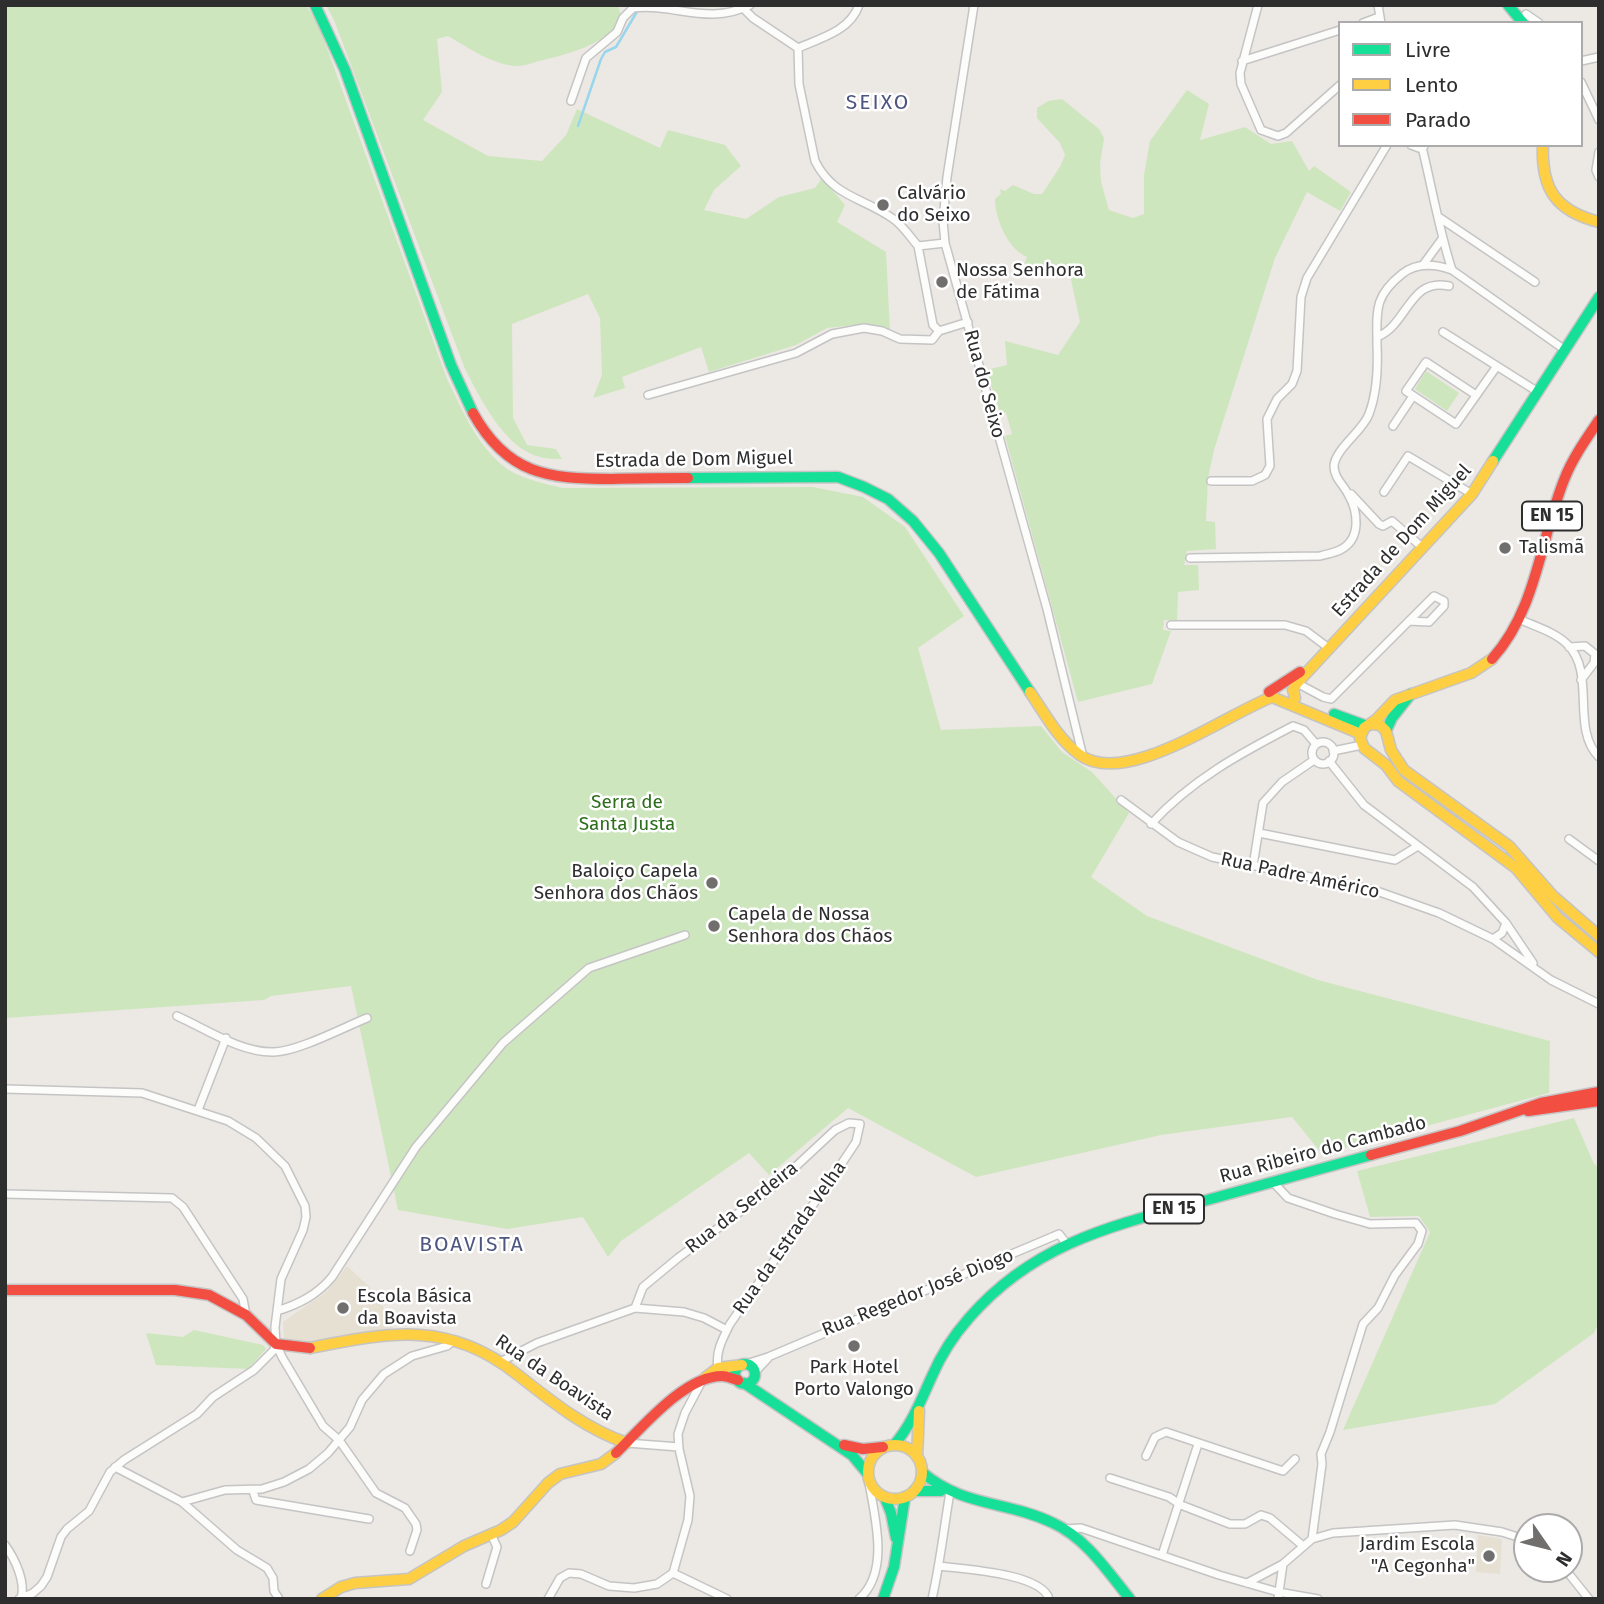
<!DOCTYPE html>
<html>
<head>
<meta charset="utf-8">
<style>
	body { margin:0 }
	#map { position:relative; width:1604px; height:1604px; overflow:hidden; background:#ece8e4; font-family:"Fira Sans",sans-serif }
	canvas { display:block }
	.frame { position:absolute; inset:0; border:7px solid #2e2e2e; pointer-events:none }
	.legend { position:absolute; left:1338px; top:21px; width:245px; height:126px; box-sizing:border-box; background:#fff; border:2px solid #ababab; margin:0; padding:9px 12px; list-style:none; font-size:21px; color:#2e2e2e }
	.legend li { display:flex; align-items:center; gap:14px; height:35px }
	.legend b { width:35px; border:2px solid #ababab }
	.north { position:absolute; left:1513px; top:1513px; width:70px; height:70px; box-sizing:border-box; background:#fff; border:2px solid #ababab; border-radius:50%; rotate:125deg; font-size:19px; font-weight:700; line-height:28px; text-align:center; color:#2e2e2e }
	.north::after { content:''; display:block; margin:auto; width:24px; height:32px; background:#706f6e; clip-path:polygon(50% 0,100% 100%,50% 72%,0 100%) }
</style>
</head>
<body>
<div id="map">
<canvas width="1604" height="1604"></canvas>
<div class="frame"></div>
<ul class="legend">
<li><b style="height:9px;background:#16e098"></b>Livre</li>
<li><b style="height:9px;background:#ffcf43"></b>Lento</li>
<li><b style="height:9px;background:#f24e42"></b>Parado</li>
</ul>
<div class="north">N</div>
</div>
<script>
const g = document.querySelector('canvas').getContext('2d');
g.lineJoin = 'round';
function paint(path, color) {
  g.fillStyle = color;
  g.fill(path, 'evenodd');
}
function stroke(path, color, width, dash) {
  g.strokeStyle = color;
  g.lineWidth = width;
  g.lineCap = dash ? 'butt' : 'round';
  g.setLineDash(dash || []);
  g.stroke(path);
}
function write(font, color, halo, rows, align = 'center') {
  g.font = font + ' "Fira Sans",sans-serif';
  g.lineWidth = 5;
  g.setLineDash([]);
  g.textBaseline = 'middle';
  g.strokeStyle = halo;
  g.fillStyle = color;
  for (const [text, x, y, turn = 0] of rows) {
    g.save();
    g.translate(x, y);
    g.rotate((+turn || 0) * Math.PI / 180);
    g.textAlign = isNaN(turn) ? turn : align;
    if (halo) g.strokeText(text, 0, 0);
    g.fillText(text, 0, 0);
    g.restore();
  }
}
const education = new Path2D(`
	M 347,1266 L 378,1295 L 393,1328 L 303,1345 L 288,1342 L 284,1337 L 283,1322 L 326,1292 Z
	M 1478,1535 L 1502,1539 L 1500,1574 L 1476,1572 Z`);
const green = new Path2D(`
	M 5,5 L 306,5 L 319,26 L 447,379 C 462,409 475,442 502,465 C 517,478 543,483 562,488 L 813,487 L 863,497 L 905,527 L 964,616 L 918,648 L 941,730 L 1041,726 L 1062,752 L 1092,772 L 1129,813 L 1091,877 L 1147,916 L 1318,980 L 1550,1041 L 1549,1093 L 1322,1154 L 1292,1117 L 1161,1135 L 976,1177 L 848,1108 L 769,1175 L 749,1153 L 621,1241 L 608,1257 L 583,1217 L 507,1229 L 398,1210 L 351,986 L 271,996 L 264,1000 L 5,1018 Z
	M 326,5 L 618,5 C 633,39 561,56 539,61 C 532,63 524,66 518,66 C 492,65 469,48 448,36 L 437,39 L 442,92 L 423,120 L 488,156 L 542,161 L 566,135 L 577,109 L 660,148 L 668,130 L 725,145 L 741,166 L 714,190 L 704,210 L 746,219 L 779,197 L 815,188 L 822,178 L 845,205 L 837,222 L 886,252 L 890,331 L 865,324 L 827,328 L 796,345 L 709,372 L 701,347 L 622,377 L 625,388 L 593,398 L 602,375 L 600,318 L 588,294 L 512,324 L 513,418 L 527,445 L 556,449 L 562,459 C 555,459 547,459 540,457 C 505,449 480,398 465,369 L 334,20 Z
	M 1187,90 L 1209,104 L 1200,140 L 1245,127 L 1271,144 L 1292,141 L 1309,171 L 1314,166 L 1351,192 L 1340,211 L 1307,192 L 1275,258 L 1214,450 L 1208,478 L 1206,521 L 1215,522 L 1216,549 L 1187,551 L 1184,565 L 1198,565 L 1199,590 L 1178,592 L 1177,620 L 1164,620 L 1163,630 L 1171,631 L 1152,684 L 1078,702 L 1005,436 L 1012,434 L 1006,413 L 1000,412 L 986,370 L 1007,365 L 1005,341 L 1058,355 L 1080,322 L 1070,275 L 1049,277 L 1036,275 L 1034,271 L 1023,267 L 1027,257 C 1008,249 995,219 995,199 L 1001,194 L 1000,189 L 1005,191 L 1013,185 L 1034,194 L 1042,194 L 1061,165 L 1065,155 L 1060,143 L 1037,118 L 1037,108 L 1048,101 L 1062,99 L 1099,129 L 1104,138 L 1100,164 L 1101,182 L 1109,210 L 1133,218 L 1144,214 L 1144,175 L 1150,141 Z
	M 1426,371 L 1459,393 L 1447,411 L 1415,389 Z
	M 1574,1118 L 1594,1164 L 1599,1167 L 1599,1322 L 1594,1333 L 1495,1404 L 1343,1430 L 1430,1232 L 1419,1216 L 1370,1217 L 1357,1171 Z
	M 194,1330 L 263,1345 L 266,1349 L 248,1369 L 156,1365 L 146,1333 L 183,1337 Z`);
const stream = new Path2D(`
	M 578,126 L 601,59 L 605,52 L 616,47 L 638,10`);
const street = new Path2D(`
	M 974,5 L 947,177 L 943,221 L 945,243 L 1047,609 L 1083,757
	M 1258,5 L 1240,73 L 1241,84 L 1261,130 L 1278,136 L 1286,133 L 1340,85
	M 1378,5 L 1381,23
	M 744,9 L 753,18 L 798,48 L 799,84 L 815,161 C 833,197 862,197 892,218 C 902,224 910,237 918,246
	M 1526,14 L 1539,23
	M 1363,23 L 1379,17
	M 798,48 C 821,38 850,31 859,5
	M 1242,61 L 1340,30
	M 1581,61 L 1599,57
	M 1581,82 L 1599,120
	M 571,101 L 586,58 L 617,32 L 623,18 L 633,8 C 675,3 708,26 750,5
	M 1411,145 L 1419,148 L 1424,146
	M 1422,147 C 1432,188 1439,230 1452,270
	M 1599,152 L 1596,170 L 1599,177
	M 1440,218 L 1535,282
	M 945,243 L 918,246 L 933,325 L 939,331 L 968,322
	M 1423,265 L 1442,239
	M 1443,332 L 1538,392
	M 1377,337 C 1408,325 1409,277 1449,286
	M 648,395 L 796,353 L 832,334 L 864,328 L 882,331 L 900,339 L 932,340 L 939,331
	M 1476,395 L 1426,362 L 1406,391 L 1456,424 L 1497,366
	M 1393,426 L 1413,396
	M 1211,481 L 1252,481 L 1265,475 L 1270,466 L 1267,419 L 1277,399 L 1292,384 L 1297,371 L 1301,297 L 1307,278 L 1387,145
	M 1384,492 L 1408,456 L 1472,494
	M 1351,494 L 1379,524 L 1383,526 L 1392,521 L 1423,548
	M 1190,558 L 1320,556 C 1326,554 1334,553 1340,550 C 1362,539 1358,511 1348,494 C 1343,484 1334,478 1334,466 C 1335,449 1363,431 1369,414 C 1377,393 1378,366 1377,345 C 1377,312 1373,297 1402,274 C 1417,262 1435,264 1452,270 L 1565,350
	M 1519,619 C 1534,626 1555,632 1567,644 C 1597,673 1570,728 1599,757
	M 1171,625 L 1285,625 L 1306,631 L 1330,649
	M 1569,647 L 1585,646 L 1595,654 L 1594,663 L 1581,680
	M 1295,682 L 1323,697 L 1331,699 L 1434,596 L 1444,601 L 1444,606 L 1429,622 L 1409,621
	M1312 753a11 11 0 1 1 22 0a11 11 0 1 1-22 0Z
	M 1333,751 L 1362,745
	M 1329,761 L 1364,805 L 1473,887 L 1506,923 L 1533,963
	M 1121,800 L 1178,842 L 1212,857 L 1374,890 L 1439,913 L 1493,939 L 1551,980 L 1599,1004
	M 1151,824 C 1191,780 1241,753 1293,726 L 1304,730 L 1316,744
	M 1259,833 L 1395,860 L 1418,846
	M 1569,839 L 1599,861
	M 1253,866 L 1263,803 L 1282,782 L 1314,760
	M 1493,939 L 1502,933 L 1506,923
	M 177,1016 C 206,1029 241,1053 274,1052 C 299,1051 342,1028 367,1018
	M 5,1089 L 142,1093 L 228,1121 L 256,1138 L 285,1166 L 305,1206 L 306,1217 L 303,1230 L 281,1279 L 277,1311
	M 198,1110 L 226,1038
	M 1273,1182 L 1288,1198 L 1335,1214 L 1370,1224 L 1416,1223 L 1422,1231 L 1418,1244 L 1395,1275 L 1378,1308 L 1363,1324 L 1330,1432 L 1321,1454 L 1322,1464 L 1312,1539
	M 5,1194 L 172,1198 L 183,1207 L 243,1299 L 246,1315
	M 635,1308 L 643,1287 L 678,1258 L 777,1184 L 835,1130 L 849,1123 L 860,1124 L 856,1142 L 842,1163 L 730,1324 C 723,1338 715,1352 718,1368
	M 500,1362 L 537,1343 L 635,1308 L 684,1312 L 704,1318 L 727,1330
	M 746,1364 L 768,1357 L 1059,1234 L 1066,1243
	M 755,1372 L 768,1358
	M 627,1443 L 679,1447
	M 1146,1456 L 1155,1437 L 1166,1432 L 1283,1471 L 1295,1459
	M 115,1467 L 182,1502 L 237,1550 L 267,1568 L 273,1578 L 274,1591 L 279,1599
	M 1110,1478 L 1169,1497 L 1181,1505 L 1230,1524 L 1245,1524 L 1261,1515 L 1270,1518 L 1302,1545
	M 253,1491 L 256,1500 L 369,1519
	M 182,1502 L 225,1490 L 262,1489 L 284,1482 L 309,1469 L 328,1453 L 350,1427 L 362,1400 L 384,1374 L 412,1356 L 447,1346 L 454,1340
	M 1064,1529 L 1081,1528 L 1219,1575 L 1278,1592 L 1318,1599
	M 5,1545 C 15,1559 26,1582 21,1598
	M 410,1551 L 417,1530 L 416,1524 L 405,1508 L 376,1493 L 339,1440 L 323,1426 L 282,1357 L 276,1344 L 275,1327 L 277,1311 C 299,1304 317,1295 332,1277 L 416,1147 L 503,1043 L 589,968 L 685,935
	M 1162,1555 L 1198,1444
	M 939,1566 C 962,1569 1042,1573 1049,1599
	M 1565,1569 L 1589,1599
	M 673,1573 L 727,1599
	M 1247,1583 L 1283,1564 L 1312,1539 L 1333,1533 L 1455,1525 L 1502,1532 L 1527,1540
	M 486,1584 L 497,1547 L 491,1534
	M 19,1599 L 33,1593 L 41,1586 L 47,1577 L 61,1537 L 67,1529 L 89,1511 L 110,1472 L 124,1460 L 197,1414 L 213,1397 L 254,1370 L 274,1350 L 276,1344
	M 548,1599 L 560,1578 L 569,1573 L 581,1574 L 609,1586 L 634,1588 L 657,1584 L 673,1573 L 688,1520 L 690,1496 L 679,1449 L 678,1434 L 685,1413 L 702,1381
	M 859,1599 C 890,1572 875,1518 869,1483
	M 932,1599 C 940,1564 944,1528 950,1492
	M 1278,1599 L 1283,1564`);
const fast = new Path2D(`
	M 315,5 L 345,70 L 451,365 L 473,413
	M 1508,5 L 1523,23
	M 1493,461 L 1599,297
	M 688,478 L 838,477 L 864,487 L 888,499 L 913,521 L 939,553 L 1030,692
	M 1334,714 L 1367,726
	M 1386,731 L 1392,718 L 1411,694
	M735 1374a10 10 0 1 1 20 0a10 10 0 1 1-20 0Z
	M 744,1383 L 852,1455 L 867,1473
	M 894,1445 C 912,1424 921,1400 932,1376 C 941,1355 954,1335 969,1318 C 1035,1242 1115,1225 1207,1200 C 1262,1185 1316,1170 1371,1155
	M 922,1472 C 962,1507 1008,1501 1053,1523 C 1086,1538 1108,1572 1130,1599
	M 914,1491 L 941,1491
	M 885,1498 L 891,1513 L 896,1538
	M 883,1599 L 894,1567 L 905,1497`);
const slow = new Path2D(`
	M 1543,145 C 1541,189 1556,211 1599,222
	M 1492,659 L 1471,673 L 1395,700 L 1376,720 L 1364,728 L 1360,738 L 1364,748 L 1386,765 L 1398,781 L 1516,868 L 1558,918 L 1599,952
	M 1030,692 C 1045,714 1058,739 1080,755 C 1126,788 1225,715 1272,697 L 1361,734
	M 1295,698 L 1293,690 L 1297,683 L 1472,494 L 1493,461
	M 1372,724 L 1380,725 L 1386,731 L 1391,750 L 1404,770 L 1509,846 L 1553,896 L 1599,936
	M 310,1348 C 391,1332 449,1320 518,1375 C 551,1401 587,1430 627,1443
	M 705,1378 L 718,1368 L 742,1365
	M868 1472a27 27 0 1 1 54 0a27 27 0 1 1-54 0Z
	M 917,1457 L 919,1411
	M 322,1599 L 341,1587 L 355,1583 L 409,1579 L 464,1546 L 501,1530 L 513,1522 L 548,1483 L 560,1474 L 601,1464 L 616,1453`);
const jam = new Path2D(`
	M 473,413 C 507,474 547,479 612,479 C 637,478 663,478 688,478
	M 1492,659 C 1537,609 1540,540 1564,480 C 1572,459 1586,439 1599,420
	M 1269,692 L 1300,672
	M 1528,1111 L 1599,1101
	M 1371,1155 L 1460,1131 L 1541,1103 L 1599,1092
	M 5,1290 L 175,1290 L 209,1295 L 246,1315 L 276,1344 L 310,1348
	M 844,1445 L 863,1449 L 883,1447
	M 616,1453 C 641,1429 684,1376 722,1376 C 727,1376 733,1379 738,1380`);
const markers = [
	[883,205,7,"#706f6e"],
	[942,282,7,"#706f6e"],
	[1505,548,7,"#706f6e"],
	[712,883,7,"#706f6e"],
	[714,926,7,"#706f6e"],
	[343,1308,7,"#706f6e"],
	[854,1346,7,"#706f6e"],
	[1489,1556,7,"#706f6e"]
];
const shields = [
	[1552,516,60],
	[1174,1209,60]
];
const shieldNames = [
	["EN 15",1552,516],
	["EN 15",1174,1209]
];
const poiNames = [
	["Calvário",897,194],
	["do Seixo",897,216],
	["Nossa Senhora",956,271],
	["de Fátima",956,293],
	["Talismã",1519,548],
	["Baloiço Capela",698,872,"right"],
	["Senhora dos Chãos",698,894,"right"],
	["Capela de Nossa",728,915],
	["Senhora dos Chãos",728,937],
	["Escola Básica",357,1297],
	["da Boavista",357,1319],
	["Park Hotel",854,1368,"center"],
	["Porto Valongo",854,1390,"center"],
	["Jardim Escola",1475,1545,"right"],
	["\"A Cegonha\"",1475,1567,"right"]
];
const streetNames = [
	["Rua do Seixo",984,384,75],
	["Estrada de Dom Miguel",694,460,-1],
	["Estrada de Dom Miguel",1402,541,-48],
	["Rua Padre Américo",1300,876,12],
	["Rua Ribeiro do Cambado",1323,1150,-15],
	["Rua da Serdeira",742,1208,-38],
	["Rua da Estrada Velha",790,1238,-55],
	["Rua Regedor José Diogo",918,1293,-22],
	["Rua da Boavista",554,1378,34]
];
const parkNames = [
	["Serra de",627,803],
	["Santa Justa",627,825]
];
const neighbourhoodNames = [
	["SEIXO",878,103],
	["BOAVISTA",472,1245]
];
paint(education, '#e6e0d3');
paint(green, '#cee6be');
stroke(stream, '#99d6ec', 2.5);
stroke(street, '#c5c4c5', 10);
stroke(fast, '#c5c4c5', 13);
stroke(slow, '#c5c4c5', 13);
stroke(jam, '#c5c4c5', 13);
stroke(street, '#fcfcfb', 7);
stroke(fast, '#16e098', 10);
stroke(slow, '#ffcf43', 10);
stroke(jam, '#f24e42', 10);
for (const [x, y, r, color] of markers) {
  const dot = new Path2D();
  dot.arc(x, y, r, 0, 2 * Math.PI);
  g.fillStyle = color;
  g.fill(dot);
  stroke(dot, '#fff', 2.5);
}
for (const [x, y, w] of shields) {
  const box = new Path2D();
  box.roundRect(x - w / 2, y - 14.5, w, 29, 5);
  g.fillStyle = '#fff';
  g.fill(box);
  stroke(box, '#2e2e2e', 2);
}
write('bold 18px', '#2e2e2e', null, shieldNames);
write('19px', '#2e2e2e', '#fff', poiNames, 'left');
write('19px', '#2e2e2e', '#fff', streetNames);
write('19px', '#2c6e1b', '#fff', parkNames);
g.letterSpacing = '2px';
write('21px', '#4d5680', '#fff', neighbourhoodNames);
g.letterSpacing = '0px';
</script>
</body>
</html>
